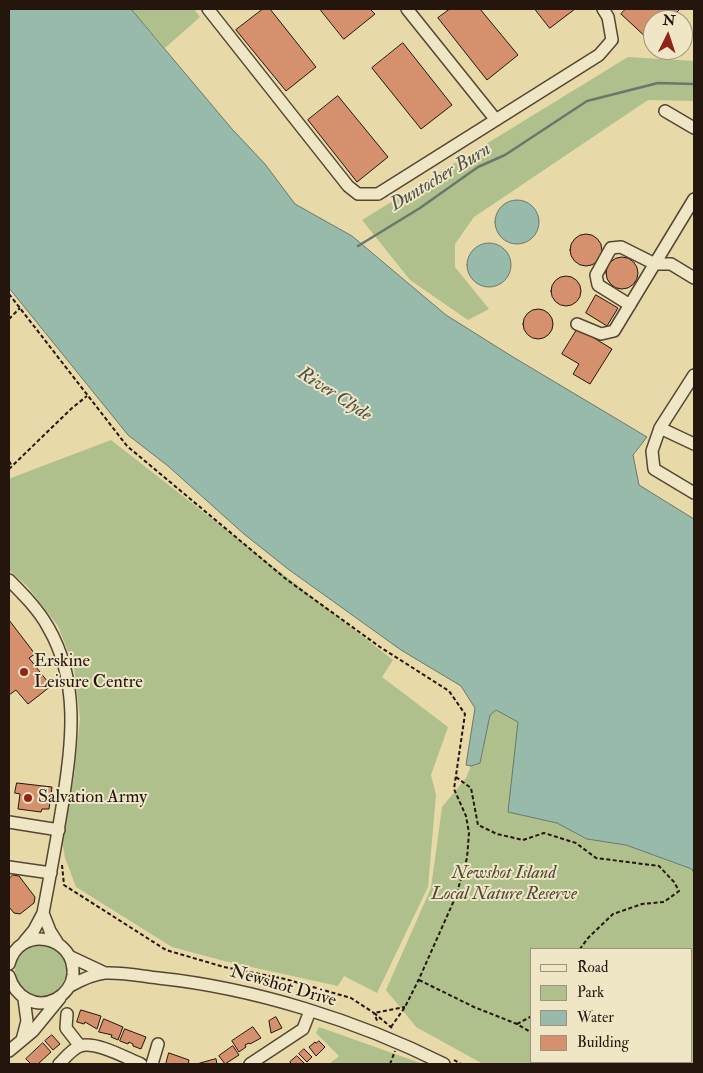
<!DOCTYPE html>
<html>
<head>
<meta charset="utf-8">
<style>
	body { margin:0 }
	#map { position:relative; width:703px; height:1073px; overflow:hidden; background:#e7d9a8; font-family:"IM FELL Double Pica",serif }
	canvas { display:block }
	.frame { position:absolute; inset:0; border:10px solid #24150d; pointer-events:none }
	.legend { position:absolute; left:530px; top:948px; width:162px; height:115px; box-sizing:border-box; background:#efe6c6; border:1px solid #9e927c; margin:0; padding:6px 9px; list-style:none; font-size:15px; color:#24150d }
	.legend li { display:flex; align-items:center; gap:10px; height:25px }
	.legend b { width:25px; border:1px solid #9e927c }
	.north { position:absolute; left:643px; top:10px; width:50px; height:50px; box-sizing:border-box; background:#efe6c6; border:1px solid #9e927c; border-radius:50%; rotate:4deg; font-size:14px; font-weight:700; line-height:20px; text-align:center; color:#24150d }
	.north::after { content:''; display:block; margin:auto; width:18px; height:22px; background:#8f2418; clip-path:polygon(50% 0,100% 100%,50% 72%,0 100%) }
</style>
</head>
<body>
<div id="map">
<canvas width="703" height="1073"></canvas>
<div class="frame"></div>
<ul class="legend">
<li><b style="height:6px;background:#efe6c6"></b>Road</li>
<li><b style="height:14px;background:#afc08c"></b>Park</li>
<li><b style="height:14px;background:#97baab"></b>Water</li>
<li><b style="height:14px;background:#d5906e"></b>Building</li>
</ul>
<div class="north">N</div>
</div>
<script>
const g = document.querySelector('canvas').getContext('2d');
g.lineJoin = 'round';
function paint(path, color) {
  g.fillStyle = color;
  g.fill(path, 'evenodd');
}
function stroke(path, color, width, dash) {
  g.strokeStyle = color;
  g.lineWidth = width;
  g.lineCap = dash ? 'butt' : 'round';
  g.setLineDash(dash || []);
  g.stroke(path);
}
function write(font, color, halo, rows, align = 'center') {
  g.font = font + ' "IM FELL Double Pica",serif';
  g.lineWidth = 4;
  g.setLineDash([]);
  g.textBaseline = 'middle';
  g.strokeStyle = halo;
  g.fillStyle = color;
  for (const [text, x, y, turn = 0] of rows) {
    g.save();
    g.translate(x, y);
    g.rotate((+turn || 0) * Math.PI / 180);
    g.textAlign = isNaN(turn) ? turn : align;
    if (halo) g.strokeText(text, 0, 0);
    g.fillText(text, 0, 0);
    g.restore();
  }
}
const green = new Path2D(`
	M 131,9 L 194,9 L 200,17 L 165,48 Z
	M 628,57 L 694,61 L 694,101 L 648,100 L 474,217 L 455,244 L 455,267 L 489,309 L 468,320 L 410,280 L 362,220 Z
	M 111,440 L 393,660 L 382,677 L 448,727 L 431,775 L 436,795 L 428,887 L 377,993 L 344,976 L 338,986 L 224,961 L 172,947 L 76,887 L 65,858 L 62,840 L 74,777 L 80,718 L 74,667 L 58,626 L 27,586 L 9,570 L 9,481 L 11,478 Z
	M 496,710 L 518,722 L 509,812 L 557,823 L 587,839 L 626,845 L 692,869 L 694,874 L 694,1064 L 483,1064 L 416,1027 L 386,990 L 431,888 L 442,807 L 466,778 L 471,766 L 480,763 L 490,715 ZM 532,949 L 692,949 L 692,1062 L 532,1062 Z
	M15 970a26 26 0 1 1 52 0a26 26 0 1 1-52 0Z
	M 319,1027 L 423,1064 L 329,1064 L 339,1056 L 316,1033 Z`);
const water = new Path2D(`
	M 9,9 L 131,9 L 232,129 L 265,164 L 295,204 L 352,236 L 446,315 L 513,357 L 647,437 L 633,455 L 639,485 L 694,519 L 694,874 L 692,869 L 626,845 L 587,839 L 557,823 L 508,812 L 518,722 L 496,710 L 490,715 L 480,763 L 471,766 L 466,765 L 475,708 L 461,686 L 401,650 L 288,569 L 244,534 L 168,466 L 128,435 L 9,288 Z
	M495 222a22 22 0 1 1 44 0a22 22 0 1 1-44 0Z
	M467 265a22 22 0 1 1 44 0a22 22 0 1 1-44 0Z`);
const stream = new Path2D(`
	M 358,246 L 420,208 L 478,167 L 505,155 L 587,101 L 658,83 L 694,84`);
const building = new Path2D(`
	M 263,9 L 270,9 L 316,67 L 286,91 L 236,30 Z
	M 320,9 L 370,9 L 375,14 L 344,39 Z
	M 450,9 L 480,9 L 518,55 L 487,80 L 438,18 Z
	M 535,9 L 575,9 L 550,28 Z
	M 626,9 L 680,9 L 669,20 L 653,20 L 653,38 L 650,41 L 621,14 Z
	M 403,43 L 452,105 L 421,129 L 372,68 Z
	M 338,96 L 388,157 L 357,182 L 308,120 Z
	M570 250a16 16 0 1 1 32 0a16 16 0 1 1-32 0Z
	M606 273a16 16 0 1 1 32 0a16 16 0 1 1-32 0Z
	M551 291a15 15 0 1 1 30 0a15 15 0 1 1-30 0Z
	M 596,295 L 618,308 L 607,326 L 586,313 Z
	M523 324a15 15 0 1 1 30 0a15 15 0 1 1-30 0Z
	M 578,328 L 612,349 L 590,384 L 573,374 L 579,364 L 562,354 Z
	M 9,620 L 35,654 L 29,658 L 51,686 L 28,704 L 16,690 L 9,695 Z
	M 17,783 L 52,787 L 49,809 L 42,809 L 41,812 L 18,809 L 20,794 L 15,793 Z
	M 13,875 L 19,876 L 35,897 L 34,903 L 20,914 L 14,913 L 9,907 L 9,879 Z
	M 81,1010 L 101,1016 L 97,1029 L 85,1022 L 84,1024 L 77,1022 Z
	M 276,1017 L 282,1028 L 271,1033 L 269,1021 Z
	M 104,1019 L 123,1027 L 118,1040 L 111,1037 L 112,1035 L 99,1032 Z
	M 253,1027 L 261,1038 L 250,1044 L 249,1043 L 245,1045 L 246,1047 L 239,1052 L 232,1041 Z
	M 125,1029 L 146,1037 L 141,1049 L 133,1046 L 133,1044 L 129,1042 L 128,1044 L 120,1041 Z
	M 52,1035 L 60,1044 L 53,1050 L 45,1041 Z
	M 319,1041 L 325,1047 L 316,1056 L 309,1047 L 315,1042 L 316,1043 Z
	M 43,1043 L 51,1052 L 38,1064 L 31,1064 L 26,1059 Z
	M 233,1046 L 239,1055 L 225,1064 L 219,1056 Z
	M 304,1049 L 312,1057 L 307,1062 L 299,1054 Z
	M 169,1053 L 189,1060 L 188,1064 L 166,1064 Z
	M 297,1056 L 305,1064 L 292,1064 L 290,1062 Z
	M 216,1059 L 217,1064 L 197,1064 Z`);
const path = new Path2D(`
	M 9,294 L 127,446 L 286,579 L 380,647 L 449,691 L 465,714 L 454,789 L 466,816 L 469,833 L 467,858 L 456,896 L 419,979 L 405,1007 L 391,1027
	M 9,319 L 20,308
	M 9,461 L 12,466
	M 9,469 L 72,408 L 87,396
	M 456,777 L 471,788 L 478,825 L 497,834 L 523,840 L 544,833 L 576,843 L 596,858 L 659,866 L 674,882 L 679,891 L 664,902 L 642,904 L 613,914 L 588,938 L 580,949
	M 62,865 L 64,885 L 166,950 L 224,967 L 285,979 L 351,998 L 374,1013 L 378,1023
	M 419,980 L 474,1007 L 517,1024 L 532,1033
	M 517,1024 L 532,1016
	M 392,1028 L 374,1013 L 405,1007
	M 454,1060 L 461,1064
	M 570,1062 L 573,1064
	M 390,1064 L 395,1051`);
const minor = new Path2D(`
	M 208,9 L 348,186 L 358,194 L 378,194 L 599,55 L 612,40 L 608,17 L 603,9
	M 407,9 L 496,120
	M 665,111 L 694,128
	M 630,305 L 598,285 L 596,275 L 611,248 L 621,247 L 655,264 L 671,264 L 694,278
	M 577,324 L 601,334 L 614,331 L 694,199
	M 694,375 L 660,428 L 652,451 L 654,469 L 694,493
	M 660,428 L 694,444
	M 9,580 C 23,594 38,609 48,627 C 80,682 72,741 63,801 C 57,839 50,876 43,913 L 34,930 L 24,942
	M 9,822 L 59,830
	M 9,867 L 51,873
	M 43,913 L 50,931 L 57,942
	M 71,957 L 105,973
	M 9,964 C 19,924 76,935 73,975 C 72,985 65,994 56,999 C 35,1010 15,996 9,976
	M 70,986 C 81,980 93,974 105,973 C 122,972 141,976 158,978 C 254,988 358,1021 444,1064
	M 67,1014 L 66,1028 L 80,1046
	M 22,1040 L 27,1021 L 24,999
	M 9,1051 L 33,1031 L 60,998
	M 59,1064 C 64,1059 72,1049 80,1046 C 96,1041 126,1058 141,1064
	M 152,1064 L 158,1044
	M 250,1064 L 303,1029 L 310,1011`);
const markers = [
	[24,672,5,"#8f2418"],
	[28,798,5,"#8f2418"]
];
const poiNames = [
	["Erskine",34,662],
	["Leisure Centre",34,683],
	["Salvation Army",38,798]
];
const parkNames = [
	["Newshot Island",504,874],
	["Local Nature Reserve",504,895]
];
const streetNames = [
	["Newshot Drive",283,987,16]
];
const waterNames = [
	["Duntocher Burn",441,178,-31],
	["River Clyde",334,395,33]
];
paint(green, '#afc08c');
paint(water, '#97baab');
stroke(water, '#69786c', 1);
stroke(stream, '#69786c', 2.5);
paint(building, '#d5906e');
stroke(building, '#24150d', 1);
stroke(minor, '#554634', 14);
stroke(path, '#24150d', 2, [4, 2.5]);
stroke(minor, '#efe6c6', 11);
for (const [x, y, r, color] of markers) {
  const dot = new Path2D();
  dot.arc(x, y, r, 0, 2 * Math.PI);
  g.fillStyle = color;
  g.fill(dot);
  stroke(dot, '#efe6c6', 2);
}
write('18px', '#24150d', '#efe6c6', poiNames, 'left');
write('italic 18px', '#4e4833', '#efe6c6', parkNames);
write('18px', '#24150d', '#efe6c6', streetNames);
write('italic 19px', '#4c4f44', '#efe6c6', waterNames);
</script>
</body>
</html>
